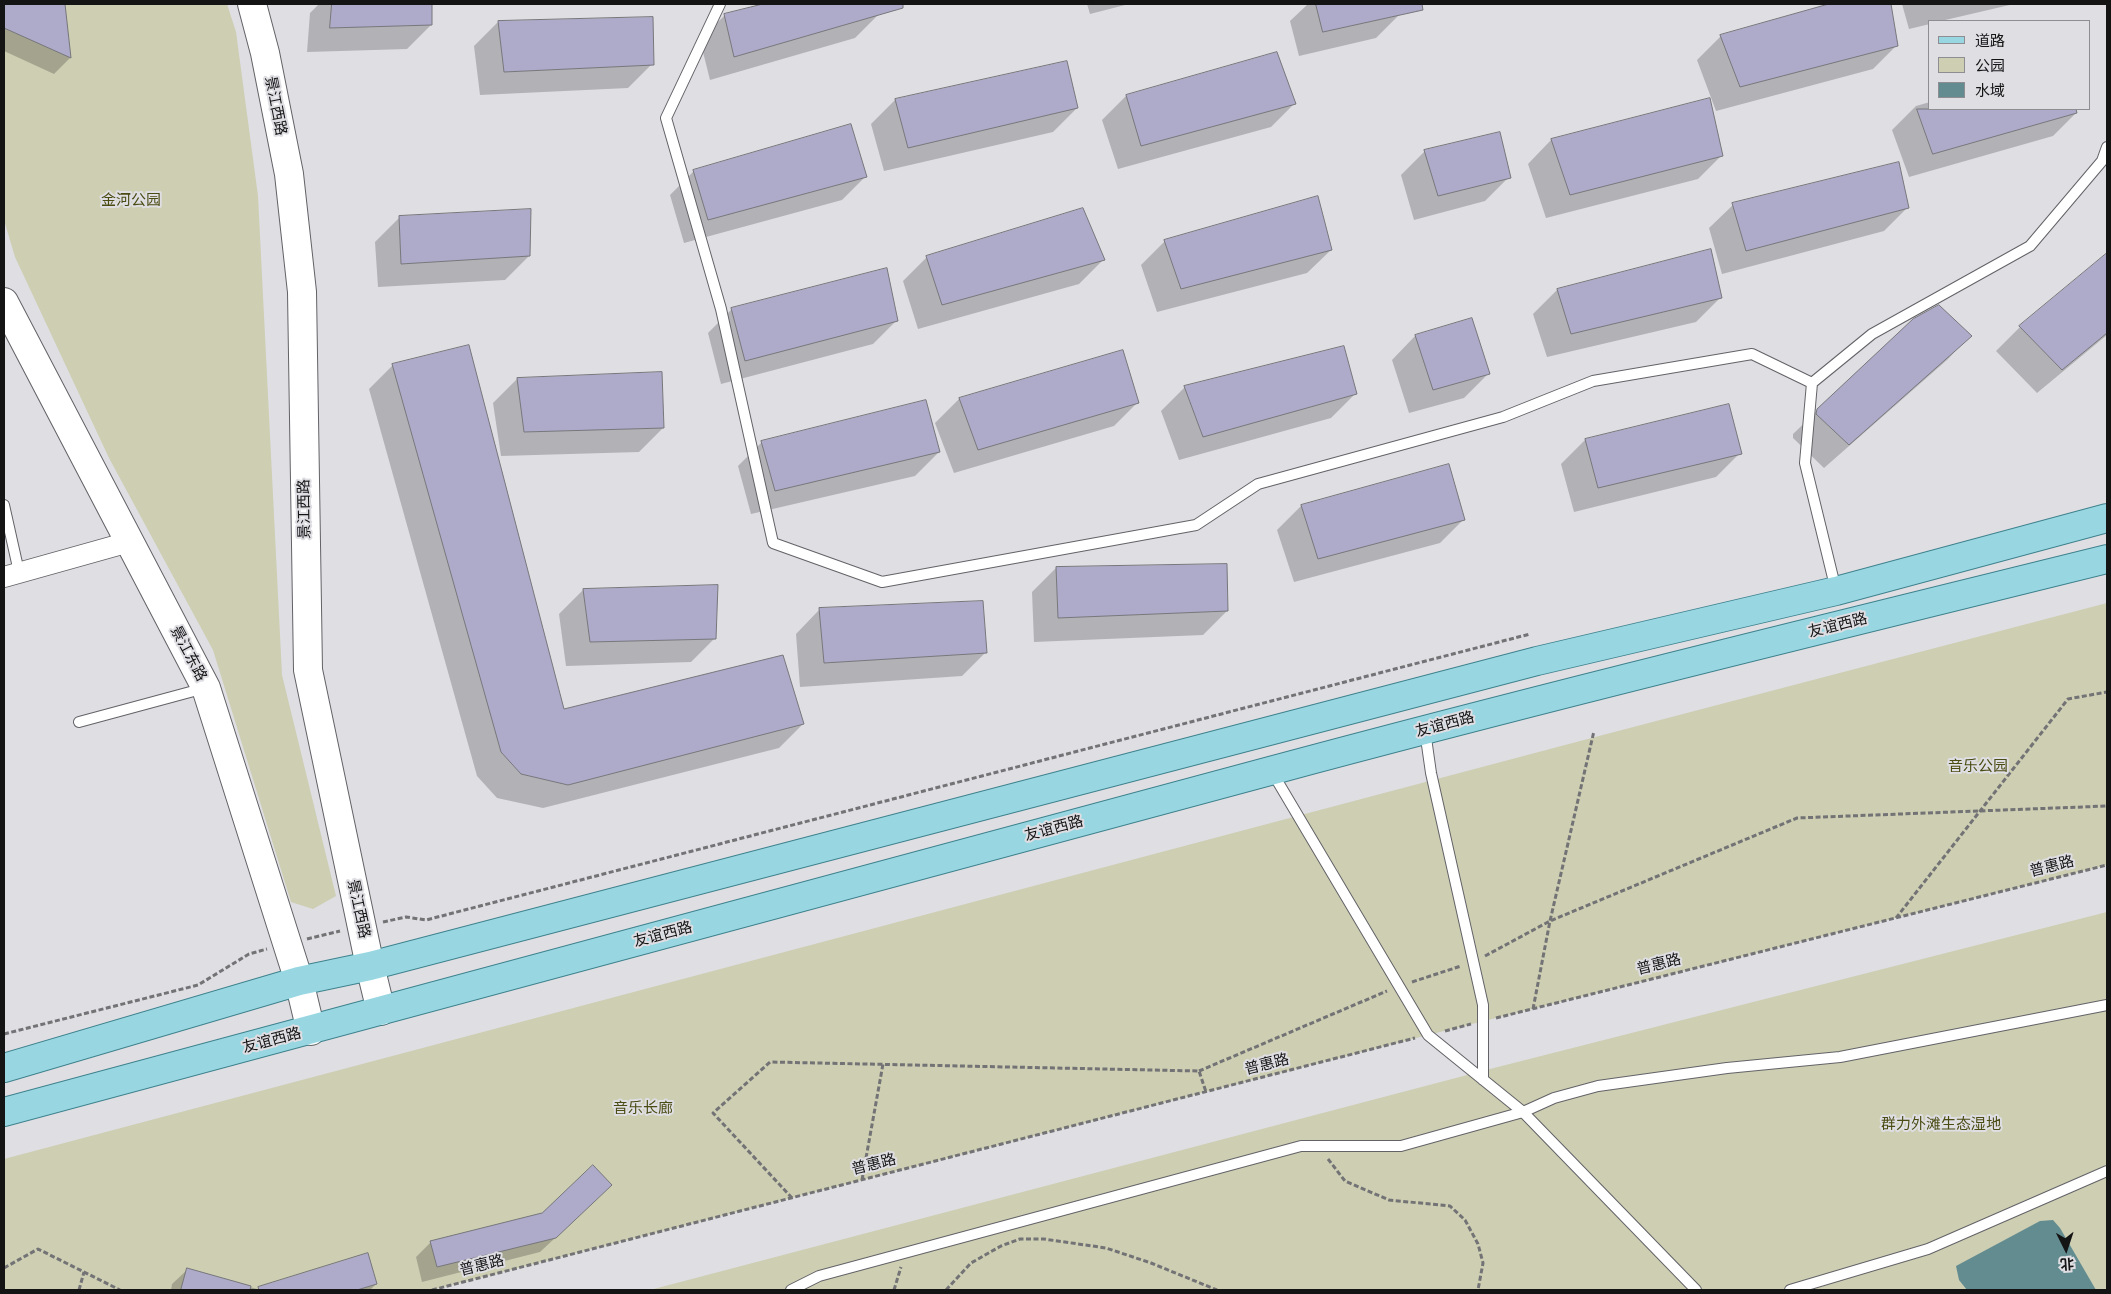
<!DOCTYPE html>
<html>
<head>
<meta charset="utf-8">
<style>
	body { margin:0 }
	#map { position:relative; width:2111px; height:1294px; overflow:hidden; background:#dfdee3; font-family:"DejaVu Sans","Noto Sans SC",sans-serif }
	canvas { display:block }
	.frame { position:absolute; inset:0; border:5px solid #141415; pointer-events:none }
	.legend { position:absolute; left:1928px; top:20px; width:162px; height:90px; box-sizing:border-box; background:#dfdee3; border:1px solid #8e8d91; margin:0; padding:6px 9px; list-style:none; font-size:15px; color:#141415 }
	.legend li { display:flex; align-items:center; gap:10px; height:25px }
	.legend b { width:25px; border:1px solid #8e8d91 }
	.north { position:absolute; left:2041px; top:1224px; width:50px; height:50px; -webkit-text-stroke:4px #dfdee3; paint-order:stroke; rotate:176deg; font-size:14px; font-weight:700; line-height:20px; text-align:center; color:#141415 }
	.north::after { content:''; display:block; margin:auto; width:18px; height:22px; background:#141415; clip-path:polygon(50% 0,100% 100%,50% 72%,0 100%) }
</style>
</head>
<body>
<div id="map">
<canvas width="2111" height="1294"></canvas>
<div class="frame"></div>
<ul class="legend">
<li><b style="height:6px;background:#98d7e2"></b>道路</li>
<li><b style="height:14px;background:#cdceb2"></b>公园</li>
<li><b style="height:14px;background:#638c91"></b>水域</li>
</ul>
<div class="north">北</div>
</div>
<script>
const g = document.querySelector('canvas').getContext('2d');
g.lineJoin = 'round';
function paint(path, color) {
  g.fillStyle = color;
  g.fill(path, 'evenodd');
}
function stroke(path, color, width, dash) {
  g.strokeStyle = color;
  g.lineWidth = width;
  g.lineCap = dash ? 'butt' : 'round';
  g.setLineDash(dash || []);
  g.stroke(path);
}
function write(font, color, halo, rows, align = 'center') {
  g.font = font + ' "DejaVu Sans","Noto Sans SC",sans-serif';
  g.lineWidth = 4;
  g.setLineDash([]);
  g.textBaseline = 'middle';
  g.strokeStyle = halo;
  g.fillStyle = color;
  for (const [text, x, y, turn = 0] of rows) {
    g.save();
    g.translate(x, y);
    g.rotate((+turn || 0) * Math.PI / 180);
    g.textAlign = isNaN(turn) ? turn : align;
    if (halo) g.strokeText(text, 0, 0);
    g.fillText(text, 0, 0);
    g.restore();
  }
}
const green = new Path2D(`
	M 4,4 L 227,4 L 236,32 L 258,196 L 282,675 L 336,896 L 313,909 L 291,902 L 213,650 L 109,458 L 15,257 L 4,220 Z
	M 2107,603 L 2107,865 L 1428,1035 L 432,1290 L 4,1290 L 4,1159 L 1599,736 Z
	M 2107,912 L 2107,1290 L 650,1290 L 1490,1069 Z`);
const water = new Path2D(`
	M 2053,1220 L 2060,1228 L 2096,1290 L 1967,1290 L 1959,1280 L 1956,1266 L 2040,1221 Z`);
const shadow = new Path2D(`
	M 4,4 L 64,4 L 70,58 L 54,74 L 4,51 Z
	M 319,4 L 430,4 L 431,25 L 407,49 L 307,52 L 310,13 Z
	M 768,4 L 875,4 L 879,14 L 855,38 L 710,80 L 700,40 L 724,16 Z
	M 1087,4 L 1129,4 L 1090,14 Z
	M 1308,4 L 1396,4 L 1400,14 L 1376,38 L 1299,56 L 1290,21 Z
	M 1834,4 L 1890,4 L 1897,45 L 1873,69 L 1716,111 L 1697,60 L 1721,36 Z
	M 1902,4 L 2014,4 L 1941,21 L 1930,21 L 1930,24 L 1909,29 Z
	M 498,22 L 652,64 L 628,88 L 480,95 L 474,46 Z
	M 1276,54 L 1294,104 L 1271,127 L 1118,169 L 1102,120 L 1126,96 Z
	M 895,100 L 1077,108 L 1053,132 L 884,171 L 871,124 Z
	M 1930,102 L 1930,109 L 2076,109 L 2077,112 L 2053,136 L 1909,177 L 1892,130 L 1916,106 Z
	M 1551,140 L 1722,155 L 1698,179 L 1546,218 L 1528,164 Z
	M 1425,151 L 1509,177 L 1485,201 L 1414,220 L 1401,175 Z
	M 694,171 L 866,176 L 842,200 L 684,243 L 670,195 Z
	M 1733,205 L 1908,207 L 1884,231 L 1722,274 L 1709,228 Z
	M 399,218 L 529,256 L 505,280 L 378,287 L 375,242 Z
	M 1165,241 L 1331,250 L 1307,273 L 1157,312 L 1141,265 Z
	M 1710,251 L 1720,298 L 1696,322 L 1547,357 L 1533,314 L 1557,290 Z
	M 2107,255 L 2107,335 L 2037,393 L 1996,351 L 2020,327 Z
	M 927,257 L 1103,260 L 1079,284 L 918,329 L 903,281 Z
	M 732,309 L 897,320 L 873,344 L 721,384 L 708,333 Z
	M 1415,336 L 1488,374 L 1464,398 L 1409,413 L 1392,360 Z
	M 1970,336 L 1947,360 L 1824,468 L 1793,438 L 1793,434 L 1818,410 Z
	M 1122,352 L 1138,402 L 1114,426 L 954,473 L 935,423 L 959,399 Z
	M 393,365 L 563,711 L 803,724 L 779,748 L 543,808 L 497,798 L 477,776 L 369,389 Z
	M 661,374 L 663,428 L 639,452 L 501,456 L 493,403 L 517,379 Z
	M 1185,387 L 1355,394 L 1331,418 L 1179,460 L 1161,411 Z
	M 1585,440 L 1740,453 L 1716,477 L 1574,512 L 1561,464 Z
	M 762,442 L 939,452 L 915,476 L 751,514 L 738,466 Z
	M 1301,506 L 1464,519 L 1440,543 L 1294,582 L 1277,530 Z
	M 1056,568 L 1227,611 L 1203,635 L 1034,642 L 1032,592 Z
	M 583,590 L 715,638 L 691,662 L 566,666 L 559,614 Z
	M 819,610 L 986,652 L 962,676 L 800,687 L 796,634 Z
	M 596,1200 L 540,1252 L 422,1282 L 416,1257 L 431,1242 Z
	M 367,1255 L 376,1284 L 370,1290 L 171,1290 L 172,1284 L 187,1270 L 257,1289 Z`);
const building = new Path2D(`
	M 4,4 L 65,4 L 71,58 L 4,28 Z
	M 332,4 L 432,4 L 432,25 L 330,28 Z
	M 763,4 L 903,4 L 903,8 L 734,57 L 724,14 Z
	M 1316,4 L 1422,4 L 1423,10 L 1323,32 Z
	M 1829,4 L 1891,4 L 1898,46 L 1740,87 L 1720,35 Z
	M 653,17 L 654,65 L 504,72 L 498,21 Z
	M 1277,52 L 1296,104 L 1141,146 L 1126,95 Z
	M 1067,61 L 1078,108 L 908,148 L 895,99 Z
	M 1710,98 L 1723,156 L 1570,195 L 1551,139 Z
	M 1917,109 L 2076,109 L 2077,113 L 1933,154 Z
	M 851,124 L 867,177 L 708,220 L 693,170 Z
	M 1500,132 L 1511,178 L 1438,196 L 1424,150 Z
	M 1899,162 L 1909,208 L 1746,251 L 1732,203 Z
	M 1318,196 L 1332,250 L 1181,289 L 1164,240 Z
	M 1083,208 L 1105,260 L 942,305 L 926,256 Z
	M 531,209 L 530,256 L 401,264 L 399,216 Z
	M 1711,249 L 1722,298 L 1571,334 L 1557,289 Z
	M 2107,253 L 2107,333 L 2062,370 L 2019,326 Z
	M 887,268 L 898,321 L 745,361 L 731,308 Z
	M 1939,305 L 1972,336 L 1849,445 L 1816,414 L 1817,409 L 1913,319 Z
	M 1472,318 L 1490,374 L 1433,390 L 1415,335 Z
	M 469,345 L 564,709 L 783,655 L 804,724 L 568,785 L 521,774 L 501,752 L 392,364 Z
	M 1344,346 L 1357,394 L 1203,437 L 1184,386 Z
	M 1123,350 L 1139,403 L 978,450 L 959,398 Z
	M 662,372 L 664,428 L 524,432 L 517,378 Z
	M 926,400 L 940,452 L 775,491 L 761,441 Z
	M 1729,404 L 1742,454 L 1598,488 L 1585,439 Z
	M 1449,464 L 1465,520 L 1318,559 L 1301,505 Z
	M 1227,564 L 1228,611 L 1058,618 L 1056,567 Z
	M 718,585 L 716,639 L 590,642 L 583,589 Z
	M 983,601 L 987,653 L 824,663 L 819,608 Z
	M 593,1165 L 612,1185 L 556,1238 L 437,1267 L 430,1241 L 542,1213 Z
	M 368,1253 L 377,1284 L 357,1290 L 259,1290 L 258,1287 Z
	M 187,1268 L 251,1286 L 250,1290 L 181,1290 Z`);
const path = new Path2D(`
	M 1896,918 L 2068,699 L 2107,692
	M 383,922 L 406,917 L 426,920 L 1530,634
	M 307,939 L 340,931
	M 1485,956 L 1550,921 L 1797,818 L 2107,806
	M 1412,982 L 1461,966
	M 1533,1009 L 1550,921 L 1594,731
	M 1496,1018 L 2107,865
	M 1445,1031 L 1471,1024
	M 4,1034 L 198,985 L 249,954 L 267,949
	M 1199,1071 L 1387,991
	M 1328,1159 L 1345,1181 L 1389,1200 L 1450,1206 L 1465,1220 L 1478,1244 L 1483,1263 L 1478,1290
	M 862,1180 L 883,1064
	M 792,1198 L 713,1113 L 770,1062 L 1199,1071 L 1206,1092
	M 4,1268 L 38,1249 L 120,1290
	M 79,1290 L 84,1272
	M 432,1290 L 1415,1038
	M 894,1290 L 901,1267
	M 946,1290 L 971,1263 L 1001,1246 L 1020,1239 L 1044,1239 L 1106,1248 L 1151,1263 L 1217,1290`);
const lane = new Path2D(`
	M 720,4 L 666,118 L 721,309 L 773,543 L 882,582 L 1196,525 L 1258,484 L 1503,417 L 1593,381 L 1752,354 L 1812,383
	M 4,505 L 19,572
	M 1836,590 L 1805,463 L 1812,383 L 1872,334 L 2030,246 L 2102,161 L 2107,147
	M 79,722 L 205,688
	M 1425,731 L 1431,773 L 1483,1005 L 1483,1080
	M 1272,772 L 1428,1035 L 1523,1112 L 1696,1290
	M 791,1290 L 819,1276 L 1301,1146 L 1401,1146 L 1523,1112 L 1554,1098 L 1598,1086 L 1727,1068 L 1840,1057 L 2107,1005
	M 1790,1290 L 1928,1249 L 2107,1171`);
const street = new Path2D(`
	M 4,577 L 129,542`);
const secondary = new Path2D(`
	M 252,4 L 265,53 L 289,174 L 302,292 L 308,670 L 370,966 L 381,1011
	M 4,302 L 206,688 L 299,981 L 311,1031`);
const primary = new Path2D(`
	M 4,1068 L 299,981 L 370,966 L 1537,661 L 1836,591 L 2107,518
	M 4,1112 C 427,1001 848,883 1270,771 C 1548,696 1828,628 2107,559`);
const streetNames = [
	["景江西路",275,106,79],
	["景江西路",305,509,-91],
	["友谊西路",1838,626,-14],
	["景江东路",188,654,62],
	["友谊西路",1445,725,-15],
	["友谊西路",1054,829,-15],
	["普惠路",2052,867,-14],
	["景江西路",358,909,78],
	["友谊西路",663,935,-15],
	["普惠路",1659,965,-14],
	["友谊西路",272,1041,-15],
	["普惠路",1267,1065,-14],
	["普惠路",874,1165,-14],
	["普惠路",482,1266,-14]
];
const parkNames = [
	["金河公园",131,201],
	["音乐公园",1978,767],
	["音乐长廊",643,1109],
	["群力外滩生态湿地",1941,1125]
];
paint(green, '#cdceb2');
paint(water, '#638c91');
paint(shadow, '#0003');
paint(building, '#adaaca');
stroke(building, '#77777b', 1);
stroke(lane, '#636267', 12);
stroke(street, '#636267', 22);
stroke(secondary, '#636267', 30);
stroke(primary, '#3e828d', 30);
stroke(path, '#737376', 3, [5, 2.5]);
stroke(lane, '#fff', 10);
stroke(street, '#fff', 20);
stroke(secondary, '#fff', 28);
stroke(primary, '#98d7e2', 28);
write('15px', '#141415', '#dfdee3', streetNames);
write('15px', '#4b4c14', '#dfdee3', parkNames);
</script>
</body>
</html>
